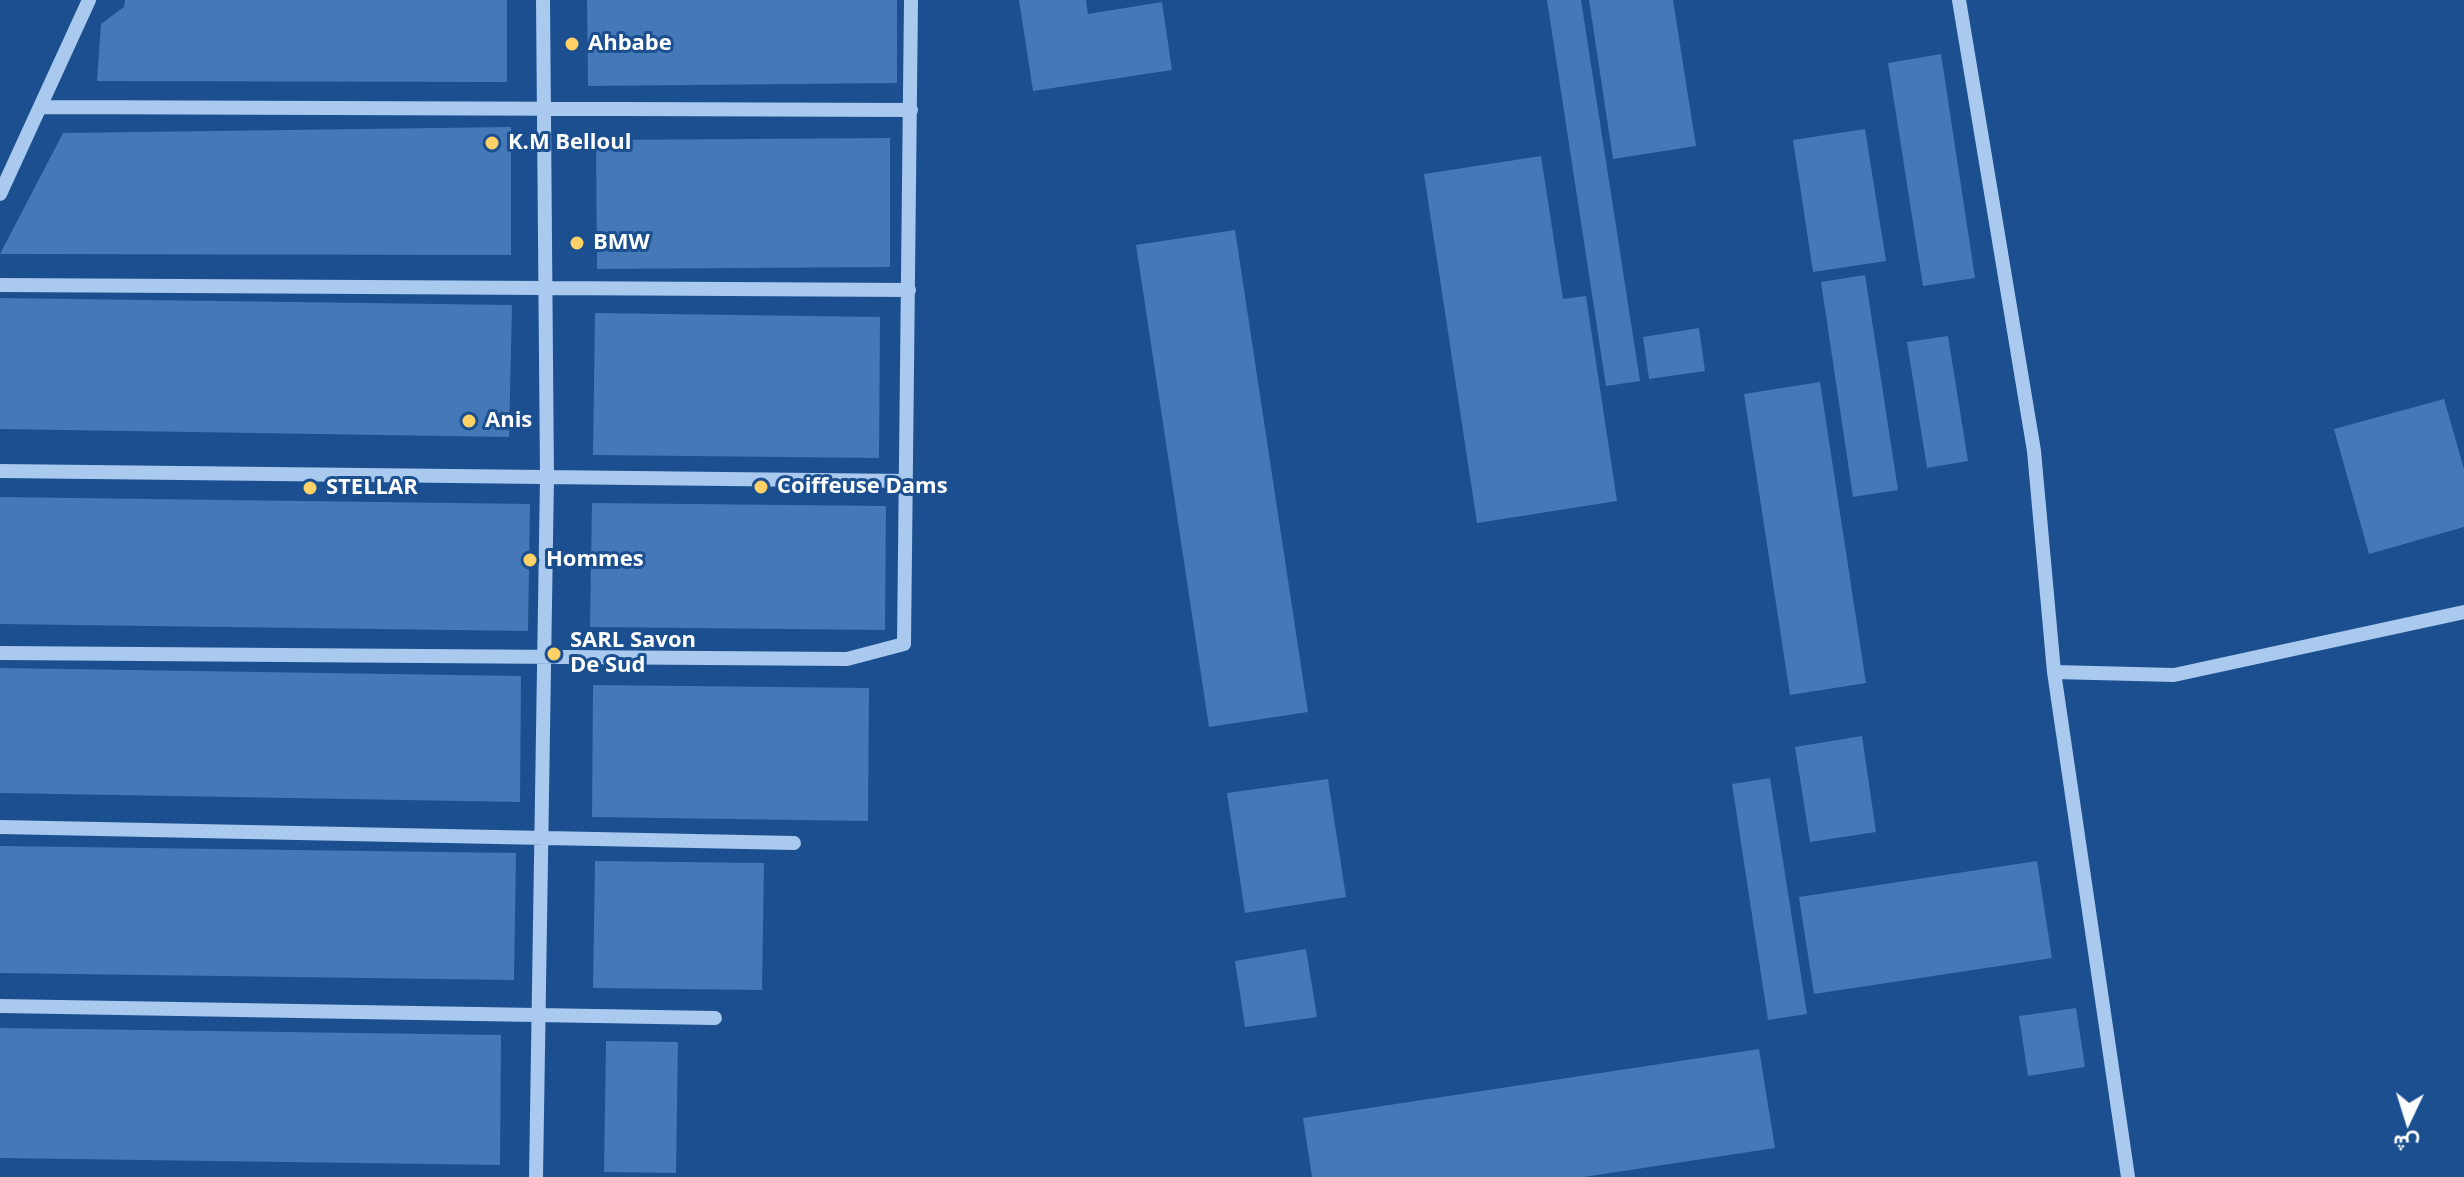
<!DOCTYPE html>
<html>
<head>
<meta charset="utf-8">
<style>
	body { margin:0 }
	#map { position:relative; width:2464px; height:1177px; overflow:hidden; background:#1b4f8f; font-family:"Open Sans",Vazirmatn,sans-serif }
	canvas { display:block }
	.north { position:absolute; left:2368px; top:1081px; width:80px; height:80px; -webkit-text-stroke:6px #1b4f8f; paint-order:stroke; rotate:184deg; font-size:22px; font-weight:700; line-height:32px; text-align:center; color:#fff }
	.north::after { content:''; display:block; margin:auto; width:28px; height:36px; background:#fff; clip-path:polygon(50% 0,100% 100%,50% 72%,0 100%) }
</style>
</head>
<body>
<div id="map">
<canvas width="2464" height="1177"></canvas>
<div class="north">ش</div>
</div>
<script>
const g = document.querySelector('canvas').getContext('2d');
g.lineJoin = 'round';
function paint(path, color) {
  g.fillStyle = color;
  g.fill(path, 'evenodd');
}
function stroke(path, color, width, dash) {
  g.strokeStyle = color;
  g.lineWidth = width;
  g.lineCap = dash ? 'butt' : 'round';
  g.setLineDash(dash || []);
  g.stroke(path);
}
function write(font, color, halo, rows, align = 'center') {
  g.font = font + ' "Open Sans",sans-serif';
  g.lineWidth = 6;
  g.setLineDash([]);
  g.textBaseline = 'middle';
  g.strokeStyle = halo;
  g.fillStyle = color;
  for (const [text, x, y, turn = 0] of rows) {
    g.save();
    g.translate(x, y);
    g.rotate((+turn || 0) * Math.PI / 180);
    g.textAlign = isNaN(turn) ? turn : align;
    if (halo) g.strokeText(text, 0, 0);
    g.fillText(text, 0, 0);
    g.restore();
  }
}
const building = new Path2D(`
	M 125,0 L 507,0 L 507,82 L 97,81 L 101,24 L 124,7 Z
	M 587,0 L 897,0 L 897,83 L 588,86 Z
	M 1019,0 L 1086,0 L 1088,14 L 1162,2 L 1172,70 L 1033,91 Z
	M 1547,0 L 1581,0 L 1640,381 L 1606,386 Z
	M 1589,0 L 1673,0 L 1696,146 L 1613,159 Z
	M 1941,54 L 1975,278 L 1923,286 L 1888,63 Z
	M 511,127 L 511,255 L 0,254 L 63,133 Z
	M 1865,129 L 1886,261 L 1813,272 L 1793,140 Z
	M 890,138 L 890,267 L 597,269 L 596,140 Z
	M 1541,156 L 1563,299 L 1586,296 L 1617,501 L 1477,523 L 1424,174 Z
	M 1235,230 L 1308,712 L 1209,727 L 1136,245 Z
	M 1865,275 L 1898,490 L 1853,497 L 1821,282 Z
	M 0,298 L 512,305 L 509,437 L 0,429 Z
	M 595,313 L 880,317 L 879,458 L 593,455 Z
	M 1699,328 L 1705,371 L 1649,379 L 1643,337 Z
	M 1948,336 L 1968,461 L 1927,468 L 1907,342 Z
	M 1820,382 L 1866,683 L 1790,695 L 1744,394 Z
	M 2444,399 L 2464,469 L 2464,527 L 2369,554 L 2334,429 Z
	M 0,497 L 530,504 L 528,631 L 0,624 Z
	M 592,503 L 886,506 L 885,630 L 590,627 Z
	M 0,668 L 521,676 L 520,802 L 0,793 Z
	M 593,685 L 869,688 L 868,821 L 592,817 Z
	M 1862,736 L 1876,832 L 1810,842 L 1795,747 Z
	M 1770,778 L 1807,1014 L 1768,1020 L 1732,784 Z
	M 1328,779 L 1346,897 L 1245,913 L 1227,793 Z
	M 0,846 L 516,853 L 514,980 L 0,973 Z
	M 595,861 L 764,863 L 762,990 L 593,988 Z
	M 2037,861 L 2052,958 L 1814,994 L 1799,897 Z
	M 1306,949 L 1317,1017 L 1245,1027 L 1235,961 Z
	M 2076,1008 L 2085,1067 L 2028,1076 L 2019,1016 Z
	M 0,1028 L 501,1035 L 500,1165 L 0,1158 Z
	M 606,1041 L 678,1042 L 676,1173 L 604,1172 Z
	M 1759,1049 L 1775,1148 L 1584,1177 L 1312,1177 L 1303,1118 Z`);
const minor = new Path2D(`
	M 1959,0 L 2034,451 L 2054,672 L 2128,1177
	M 40,107 L 911,110
	M 0,194 L 89,0
	M 0,285 L 909,290
	M 0,471 L 906,481
	M 0,653 L 847,659 L 904,644 L 911,0
	M 2054,672 L 2174,675 L 2464,612
	M 0,827 L 794,843
	M 0,1006 L 715,1018
	M 536,1177 L 547,477 L 543,0`);
const markers = [
	[572,44,8,"#ffd166"],
	[492,143,8,"#ffd166"],
	[577,243,8,"#ffd166"],
	[469,421,8,"#ffd166"],
	[761,487,8,"#ffd166"],
	[310,488,8,"#ffd166"],
	[530,560,8,"#ffd166"],
	[554,654,8,"#ffd166"]
];
const poiNames = [
	["Ahbabe",588,44],
	["K.M Belloul",508,143],
	["BMW",593,243],
	["Anis",485,421],
	["Coiffeuse Dams",777,487],
	["STELLAR",326,488],
	["Hommes",546,560],
	["SARL Savon",570,641],
	["De Sud",570,666]
];
paint(building, '#4478b7');
stroke(minor, '#a9c9ee', 14);
for (const [x, y, r, color] of markers) {
  const dot = new Path2D();
  dot.arc(x, y, r, 0, 2 * Math.PI);
  g.fillStyle = color;
  g.fill(dot);
  stroke(dot, '#1b4f8f', 3);
}
write('bold 22px', '#fff', '#1b4f8f', poiNames, 'left');
</script>
</body>
</html>
